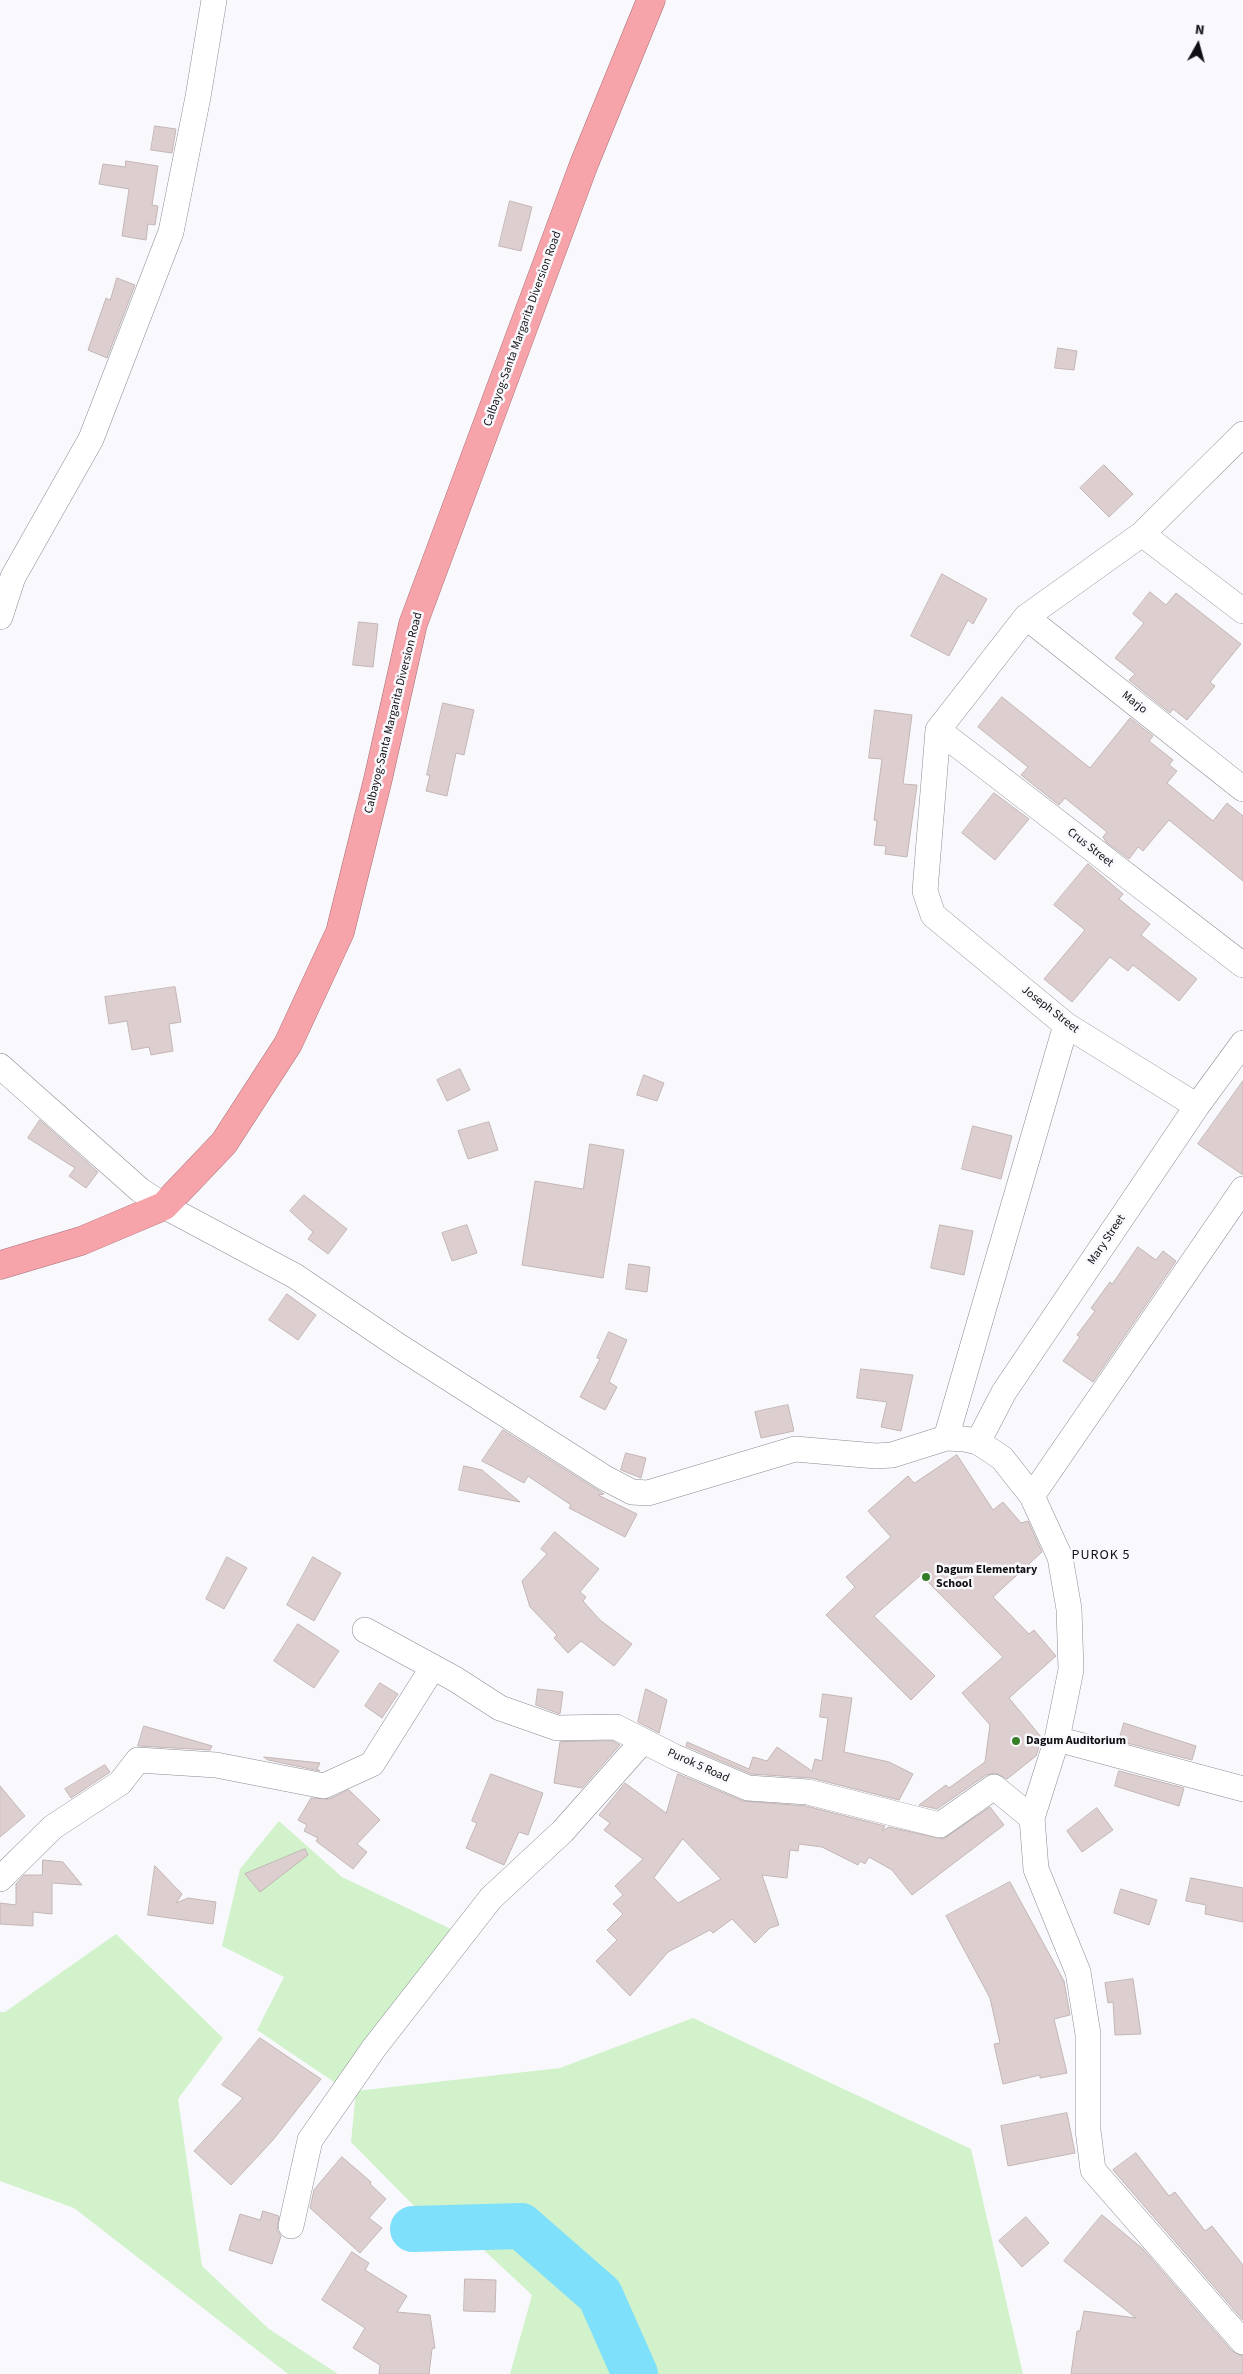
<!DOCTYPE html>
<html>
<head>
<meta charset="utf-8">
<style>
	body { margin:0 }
	#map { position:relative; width:1243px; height:2374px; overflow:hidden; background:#f9f9fd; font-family:"Source Sans 3",sans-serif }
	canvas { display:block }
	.north { position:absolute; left:1173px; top:20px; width:50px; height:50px; -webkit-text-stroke:4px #f9f9fd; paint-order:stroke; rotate:7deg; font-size:14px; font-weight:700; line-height:20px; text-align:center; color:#100f13 }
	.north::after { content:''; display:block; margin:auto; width:18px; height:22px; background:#100f13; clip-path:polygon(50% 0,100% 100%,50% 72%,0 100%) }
</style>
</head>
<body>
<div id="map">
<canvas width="1243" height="2374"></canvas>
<div class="north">N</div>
</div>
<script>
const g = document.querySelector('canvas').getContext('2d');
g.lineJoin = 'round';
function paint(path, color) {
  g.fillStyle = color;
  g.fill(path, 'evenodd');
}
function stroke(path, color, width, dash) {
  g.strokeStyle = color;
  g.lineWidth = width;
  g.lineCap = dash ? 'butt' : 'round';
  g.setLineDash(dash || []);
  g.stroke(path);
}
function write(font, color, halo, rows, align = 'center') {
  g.font = font + ' "Source Sans 3",sans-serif';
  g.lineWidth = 5;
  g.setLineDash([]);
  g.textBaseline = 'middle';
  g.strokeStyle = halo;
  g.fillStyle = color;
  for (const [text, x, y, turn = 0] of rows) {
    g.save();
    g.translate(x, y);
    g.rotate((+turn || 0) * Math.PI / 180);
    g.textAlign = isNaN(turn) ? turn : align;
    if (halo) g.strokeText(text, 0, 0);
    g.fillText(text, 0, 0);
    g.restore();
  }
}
const green = new Path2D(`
	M 279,1821 L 342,1877 L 455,1931 L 337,2084 L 257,2030 L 284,1977 L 222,1946 L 240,1869 Z
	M 116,1934 L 223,2038 L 178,2099 L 202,2266 L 269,2329 L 338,2374 L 288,2374 L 74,2208 L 0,2181 L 0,2012 L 5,2012 Z
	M 693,2018 L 971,2149 L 1023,2374 L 510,2374 L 532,2295 L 473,2240 L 417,2209 L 351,2142 L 356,2091 L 560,2068 Z`);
const river = new Path2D(`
	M 413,2229 L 521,2226 L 600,2295 L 635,2374`);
const building = new Path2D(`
	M 155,126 L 176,129 L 172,153 L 151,150 Z
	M 126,161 L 158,166 L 152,205 L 158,206 L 155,225 L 148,224 L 146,240 L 122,236 L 129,189 L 99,184 L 103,164 L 125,167 Z
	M 510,201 L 532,207 L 521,251 L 499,246 Z
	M 117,278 L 135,285 L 107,358 L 88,350 L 106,298 L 110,300 Z
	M 1058,348 L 1077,351 L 1074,370 L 1055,368 Z
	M 1104,465 L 1133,494 L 1109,517 L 1080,488 Z
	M 942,574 L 987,599 L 973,624 L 968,620 L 949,656 L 911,636 Z
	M 1150,592 L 1166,605 L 1176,593 L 1241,644 L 1210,682 L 1215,686 L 1187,720 L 1173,709 L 1170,713 L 1129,680 L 1135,674 L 1115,658 L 1144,623 L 1133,614 Z
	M 359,622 L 378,624 L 373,667 L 353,665 Z
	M 1002,697 L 1090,768 L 1130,718 L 1153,736 L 1149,741 L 1173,760 L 1169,765 L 1177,771 L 1167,783 L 1213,821 L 1227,803 L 1243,816 L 1243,881 L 1169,820 L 1143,851 L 1138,847 L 1129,859 L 1106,842 L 1103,837 L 1107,832 L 1065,798 L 1059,805 L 1021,775 L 1028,767 L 978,727 Z
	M 443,703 L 474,710 L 464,755 L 456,753 L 447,796 L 426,791 L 430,775 L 427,775 Z
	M 875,710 L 912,715 L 903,784 L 917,785 L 907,857 L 885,854 L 886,846 L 874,845 L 877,821 L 874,820 L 882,759 L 869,758 Z
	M 994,793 L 1029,819 L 995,860 L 962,833 Z
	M 1088,864 L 1123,894 L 1119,899 L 1150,924 L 1141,935 L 1197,979 L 1179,1001 L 1133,965 L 1128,971 L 1110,957 L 1072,1002 L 1044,979 L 1085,930 L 1054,905 Z
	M 175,987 L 181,1022 L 169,1024 L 173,1051 L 151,1055 L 149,1047 L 132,1050 L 127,1021 L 109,1024 L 105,997 Z
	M 460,1069 L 470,1090 L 447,1101 L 437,1080 Z
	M 644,1075 L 664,1083 L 657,1101 L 637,1095 Z
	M 1243,1081 L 1243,1175 L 1198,1144 Z
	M 40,1120 L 98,1172 L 86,1188 L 69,1176 L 75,1168 L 28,1138 Z
	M 489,1122 L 498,1150 L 468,1159 L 458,1131 Z
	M 973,1126 L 1012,1136 L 1001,1179 L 962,1169 Z
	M 590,1144 L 624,1150 L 603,1278 L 522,1265 L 535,1181 L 583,1189 Z
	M 304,1195 L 347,1229 L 328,1254 L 308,1239 L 313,1232 L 290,1211 Z
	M 467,1225 L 477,1253 L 452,1261 L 442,1233 Z
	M 940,1225 L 973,1231 L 964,1275 L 931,1268 Z
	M 1138,1247 L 1156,1260 L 1163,1251 L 1176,1261 L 1093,1382 L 1063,1361 L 1080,1337 L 1077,1335 L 1095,1311 L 1091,1308 L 1110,1282 L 1112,1284 Z
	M 629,1264 L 650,1267 L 647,1292 L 626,1289 Z
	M 287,1294 L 316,1315 L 298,1340 L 269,1320 Z
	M 609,1332 L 627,1340 L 609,1382 L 617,1387 L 605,1410 L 580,1397 L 600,1359 L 597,1358 Z
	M 861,1369 L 913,1375 L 901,1431 L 881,1427 L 887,1402 L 857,1398 Z
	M 788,1405 L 794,1431 L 761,1438 L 755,1412 Z
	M 503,1430 L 604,1494 L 598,1495 L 637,1514 L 625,1537 L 569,1508 L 571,1505 L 528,1476 L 524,1483 L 482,1461 Z
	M 626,1453 L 646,1458 L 641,1478 L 621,1470 Z
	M 957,1455 L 993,1510 L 1003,1502 L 1021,1523 L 1028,1521 L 1042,1552 L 993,1597 L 1029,1634 L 1034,1630 L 1056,1656 L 1009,1698 L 1042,1738 L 1036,1756 L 1007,1779 L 995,1773 L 986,1775 L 937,1809 L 919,1805 L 946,1785 L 949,1788 L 985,1762 L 990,1725 L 962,1693 L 1003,1657 L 921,1575 L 874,1616 L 935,1676 L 911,1700 L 826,1615 L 855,1587 L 846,1577 L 891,1537 L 868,1511 L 908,1476 L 914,1483 Z
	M 464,1466 L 482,1470 L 520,1502 L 459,1490 Z
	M 555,1532 L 599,1569 L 580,1592 L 586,1597 L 583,1601 L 600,1620 L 632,1644 L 614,1666 L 581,1641 L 568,1653 L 554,1638 L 557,1635 L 530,1607 L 522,1581 L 547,1554 L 541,1549 Z
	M 227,1557 L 247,1568 L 224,1609 L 206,1599 Z
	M 313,1557 L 341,1573 L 314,1621 L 287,1605 Z
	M 298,1624 L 339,1651 L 314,1688 L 274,1661 Z
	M 380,1683 L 398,1694 L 382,1718 L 365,1706 Z
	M 538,1689 L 563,1692 L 560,1714 L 536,1705 Z
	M 646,1689 L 667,1700 L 659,1733 L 638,1722 Z
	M 823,1694 L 852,1698 L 844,1752 L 889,1762 L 913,1774 L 899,1800 L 811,1778 L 751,1774 L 686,1746 L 687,1742 L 749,1769 L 753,1757 L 767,1761 L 777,1747 L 812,1771 L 815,1759 L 822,1761 L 828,1718 L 820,1717 Z
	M 1124,1723 L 1196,1746 L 1192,1760 L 1119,1741 Z
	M 144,1726 L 212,1746 L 210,1750 L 138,1746 Z
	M 613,1741 L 620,1745 L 582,1788 L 554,1783 L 560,1742 Z
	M 264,1757 L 320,1763 L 317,1769 L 320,1771 L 268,1760 Z
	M 105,1765 L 110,1772 L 71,1798 L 65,1789 Z
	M 1119,1771 L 1184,1788 L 1179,1806 L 1115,1786 Z
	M 491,1774 L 543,1793 L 528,1835 L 519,1832 L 504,1865 L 466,1848 L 477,1823 L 472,1821 Z
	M 678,1774 L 743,1801 L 806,1806 L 885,1826 L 882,1831 L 889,1827 L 943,1839 L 990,1807 L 1004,1825 L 912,1895 L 892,1870 L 869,1857 L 865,1864 L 860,1861 L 858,1865 L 822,1847 L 799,1844 L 798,1851 L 790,1850 L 787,1878 L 762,1875 L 779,1925 L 770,1928 L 755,1943 L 732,1919 L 713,1933 L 710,1930 L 668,1952 L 630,1996 L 596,1961 L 617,1940 L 607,1930 L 623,1914 L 613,1904 L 623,1895 L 615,1886 L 643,1859 L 604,1830 L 610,1823 L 599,1815 L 625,1783 L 666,1813 ZM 683,1839 L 721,1879 L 678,1903 L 654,1878 Z
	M 0,1786 L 25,1816 L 0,1837 Z
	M 349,1790 L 380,1820 L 357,1844 L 367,1852 L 353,1869 L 316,1841 L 318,1838 L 304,1831 L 307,1825 L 298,1820 L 311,1798 L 329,1799 Z
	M 1097,1808 L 1113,1830 L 1082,1852 L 1067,1831 Z
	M 305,1849 L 308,1855 L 260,1892 L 245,1874 Z
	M 43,1860 L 63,1862 L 82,1885 L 52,1883 L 52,1914 L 33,1912 L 33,1926 L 0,1924 L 0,1903 L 16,1905 L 16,1884 L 24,1875 L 42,1875 Z
	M 155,1866 L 182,1894 L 176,1903 L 188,1898 L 216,1902 L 213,1924 L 148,1915 Z
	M 1191,1878 L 1243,1888 L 1243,1922 L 1205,1914 L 1206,1905 L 1186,1901 Z
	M 1010,1882 L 1064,1981 L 1070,2015 L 1054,2019 L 1067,2073 L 1040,2078 L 1040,2075 L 1003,2084 L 994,2044 L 1000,2043 L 990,1998 L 946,1916 Z
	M 1121,1889 L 1157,1900 L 1149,1925 L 1114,1913 Z
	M 1133,1979 L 1141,2034 L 1115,2035 L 1113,2002 L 1108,2003 L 1105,1983 Z
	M 260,2038 L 321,2079 L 273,2140 L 231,2185 L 194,2151 L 243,2098 L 222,2085 Z
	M 1067,2113 L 1075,2153 L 1008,2166 L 1001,2126 Z
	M 1136,2153 L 1169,2196 L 1175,2192 L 1205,2231 L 1212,2226 L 1243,2265 L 1243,2320 L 1113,2170 Z
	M 342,2157 L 371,2182 L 370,2184 L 386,2199 L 369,2218 L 382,2228 L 360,2253 L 310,2208 L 314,2190 Z
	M 263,2211 L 279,2216 L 277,2230 L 281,2236 L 272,2264 L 229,2250 L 240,2214 L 260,2220 Z
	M 1102,2215 L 1143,2249 L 1232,2351 L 1243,2356 L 1243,2374 L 1071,2374 L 1077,2331 L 1080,2331 L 1084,2311 L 1136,2318 L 1064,2261 Z
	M 1026,2217 L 1049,2243 L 1022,2267 L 999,2241 Z
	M 352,2252 L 369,2263 L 365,2270 L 407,2296 L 397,2312 L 430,2315 L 435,2348 L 432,2349 L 429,2374 L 379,2374 L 380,2365 L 353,2348 L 365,2328 L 322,2300 Z
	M 465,2279 L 496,2280 L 495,2312 L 464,2311 Z`);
const minor = new Path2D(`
	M 1142,534 L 1243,611
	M 0,617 L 13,577 L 91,439 L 171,232 L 198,97 L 214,0
	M 1026,617 L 1243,789
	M 938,730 L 1243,965
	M 0,1066 L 140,1190 L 164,1206 L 295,1276 L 400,1347 L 605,1478 L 632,1492 L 648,1493 L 795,1449 L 876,1456 L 892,1455 L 946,1438 L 965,1439 L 978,1442 L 1002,1458 L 1032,1496 L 1060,1557 L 1069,1609 L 1071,1670 L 1057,1739 L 1032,1818 L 1036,1869 L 1078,1972 L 1088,2034 L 1088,2130 L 1093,2170 L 1243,2342
	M 1197,1106 L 1066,1025 L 933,915 L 925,891 L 938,730 L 1026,617 L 1142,534 L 1243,434
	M 946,1438 L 1066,1025
	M 978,1442 L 1004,1392 L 1197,1106 L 1243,1043
	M 1032,1496 L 1243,1189
	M 365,1630 L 455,1679 L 500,1708 L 557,1728 L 616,1727 L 675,1757 L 748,1788 L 808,1792 L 940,1825 L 994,1787 L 1032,1818
	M 1057,1739 L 1243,1789
	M 0,1879 L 53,1827 L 120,1783 L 138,1760 L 216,1765 L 324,1786 L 372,1764 L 433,1667
	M 291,2226 L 310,2140 L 374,2048 L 491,1898 L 563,1831 L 643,1741`);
const highway = new Path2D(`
	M 0,1265 L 81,1241 L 164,1206 L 224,1143 L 288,1044 L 340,932 L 378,779 L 413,624 L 584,164 L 651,0`);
const markers = [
	[926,1577,5,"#337f27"],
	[1016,1741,5,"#337f27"]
];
const streetNames = [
	["Calbayog-Santa Margarita Diversion Road",523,329,-70],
	["Marjo",1134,703,38],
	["Calbayog-Santa Margarita Diversion Road",394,713,-76],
	["Crus Street",1090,848,38],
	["Joseph Street",1050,1010,38],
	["Mary Street",1107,1240,-56],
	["Purok 5 Road",698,1766,24]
];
const poiNames = [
	["Dagum Elementary",936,1570],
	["School",936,1584],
	["Dagum Auditorium",1026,1741]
];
const neighbourhoodNames = [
	["PUROK 5",1101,1556]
];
paint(green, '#d1f2cb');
stroke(river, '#7ee0fa', 46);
paint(building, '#ddcfcf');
stroke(building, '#c3b6b5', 1);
stroke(minor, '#8b8a94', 26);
stroke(highway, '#a66f75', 29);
stroke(minor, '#fff', 25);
stroke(highway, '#f6a3aa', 28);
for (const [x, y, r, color] of markers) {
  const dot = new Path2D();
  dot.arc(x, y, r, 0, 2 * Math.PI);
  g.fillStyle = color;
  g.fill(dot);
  stroke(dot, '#f9f9fd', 2);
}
write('12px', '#100f13', '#f9f9fd', streetNames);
write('bold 12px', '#100f13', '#f9f9fd', poiNames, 'left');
g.letterSpacing = '1px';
write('14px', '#100f13', '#f9f9fd', neighbourhoodNames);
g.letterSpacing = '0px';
</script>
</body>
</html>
